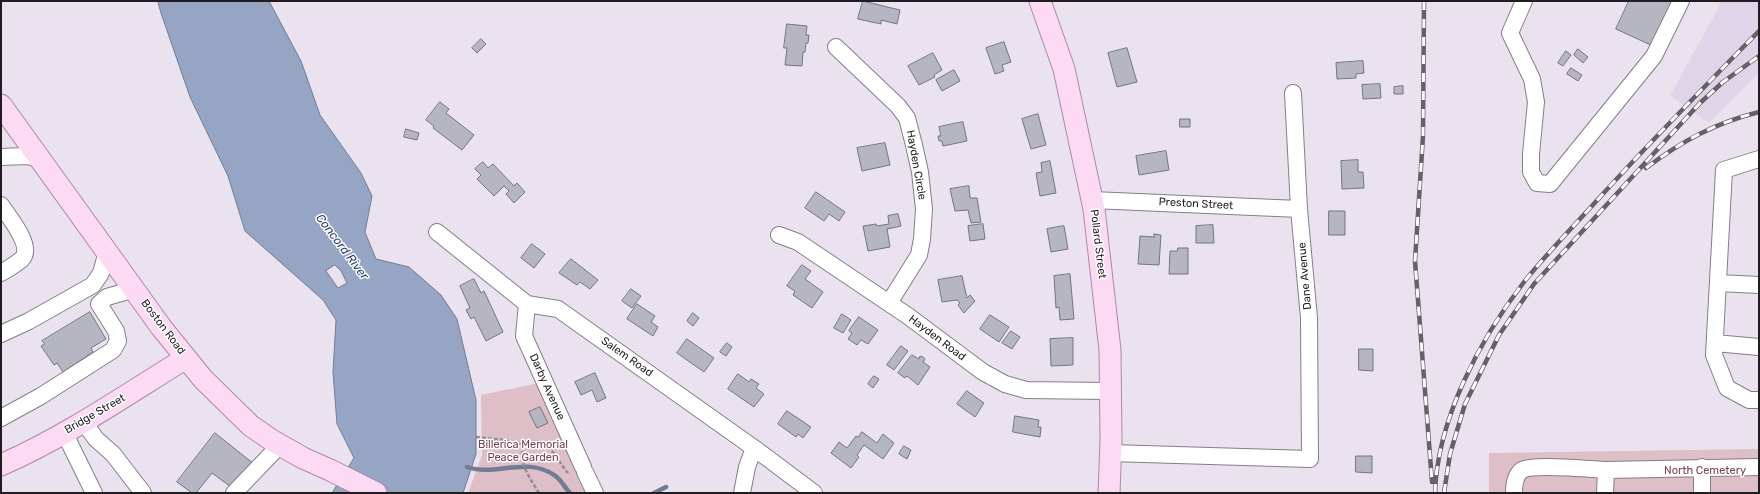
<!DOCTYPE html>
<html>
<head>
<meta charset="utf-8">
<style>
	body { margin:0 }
	#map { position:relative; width:1760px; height:494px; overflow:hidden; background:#eae3ef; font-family:Rubik,sans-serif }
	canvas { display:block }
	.frame { position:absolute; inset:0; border:2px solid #201d22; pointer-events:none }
</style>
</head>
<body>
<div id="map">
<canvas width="1760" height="494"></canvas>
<div class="frame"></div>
</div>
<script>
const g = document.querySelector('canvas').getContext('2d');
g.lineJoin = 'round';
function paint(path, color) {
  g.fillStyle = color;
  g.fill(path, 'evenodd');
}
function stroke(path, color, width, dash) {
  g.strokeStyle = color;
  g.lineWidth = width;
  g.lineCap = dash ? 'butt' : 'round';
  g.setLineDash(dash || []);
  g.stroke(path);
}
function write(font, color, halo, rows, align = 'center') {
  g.font = font + ' Rubik,sans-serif';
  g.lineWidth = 3;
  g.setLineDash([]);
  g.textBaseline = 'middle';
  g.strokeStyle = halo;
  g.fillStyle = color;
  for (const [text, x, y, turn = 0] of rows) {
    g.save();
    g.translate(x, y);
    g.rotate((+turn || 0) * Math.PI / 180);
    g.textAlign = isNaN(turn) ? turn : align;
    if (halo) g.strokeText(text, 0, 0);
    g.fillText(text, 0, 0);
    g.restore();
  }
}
const built = new Path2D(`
	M 1722,1 L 1759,1 L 1759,73 L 1709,123 L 1670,96 Z`);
const green = new Path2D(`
	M 539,383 L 587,493 L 468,493 L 482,455 L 481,395 Z
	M 1759,449 L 1759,493 L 1489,493 L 1489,453 Z`);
const water = new Path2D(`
	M 158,1 L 269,1 L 301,61 L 320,115 L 361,173 L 372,196 L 365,232 L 376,259 L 409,267 L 441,295 L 457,319 L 476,400 L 476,454 L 463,493 L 332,493 L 354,458 L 337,424 L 333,372 L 336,320 L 323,300 L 245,231 L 228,176 L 190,97 L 161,13 ZM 335,265 L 341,271 L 347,283 L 338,288 L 326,271 Z`);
const stream = new Path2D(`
	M 467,467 C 495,477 527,456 554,475 C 561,479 564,487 570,493
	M 654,493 L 666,487`);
const building = new Path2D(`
	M 863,1 L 900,10 L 897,24 L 881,20 L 881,24 L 858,19 Z
	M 1629,1 L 1673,1 L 1653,46 L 1616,29 Z
	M 787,24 L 807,26 L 806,35 L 809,35 L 808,43 L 806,43 L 805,52 L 803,52 L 802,66 L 785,65 L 787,48 L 784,48 Z
	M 481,39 L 486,44 L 477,53 L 472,48 Z
	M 1004,42 L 1011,62 L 1002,65 L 1004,71 L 995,74 L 986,48 Z
	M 1127,48 L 1137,82 L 1117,87 L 1108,53 Z
	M 1578,49 L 1588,57 L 1583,63 L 1574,55 Z
	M 1566,51 L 1571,55 L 1563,66 L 1558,63 Z
	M 933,53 L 942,70 L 934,75 L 935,77 L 919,85 L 908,66 Z
	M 1363,61 L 1364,73 L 1356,74 L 1356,78 L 1337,79 L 1336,63 Z
	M 1571,68 L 1582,75 L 1578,81 L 1567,74 Z
	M 954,70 L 960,81 L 942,91 L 936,80 Z
	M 1380,84 L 1381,98 L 1363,99 L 1362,85 Z
	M 1403,86 L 1403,94 L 1394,94 L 1394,87 Z
	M 440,102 L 449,109 L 446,113 L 474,135 L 462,150 L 433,128 L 434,126 L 426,120 Z
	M 1038,114 L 1046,145 L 1031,149 L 1022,119 Z
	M 1180,119 L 1190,119 L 1190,127 L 1180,127 Z
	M 963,122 L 967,141 L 943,146 L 942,141 L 939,141 L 938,136 L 941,136 L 939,127 Z
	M 406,129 L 419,133 L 417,140 L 404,137 Z
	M 885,143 L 890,165 L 862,171 L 857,148 Z
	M 1166,151 L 1169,170 L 1139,175 L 1136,156 Z
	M 1358,160 L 1358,172 L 1363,172 L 1364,188 L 1342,189 L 1341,161 Z
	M 1050,161 L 1056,193 L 1040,196 L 1036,173 L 1042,172 L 1041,163 Z
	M 483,162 L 488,168 L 493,164 L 514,186 L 517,183 L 525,192 L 514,203 L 506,194 L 509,191 L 504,186 L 494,196 L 477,179 L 481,175 L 475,169 Z
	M 969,186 L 970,198 L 977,198 L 981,222 L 971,223 L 968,210 L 955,211 L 950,189 Z
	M 816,192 L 845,212 L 839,221 L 829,214 L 824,221 L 805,208 Z
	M 1329,211 L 1345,211 L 1345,235 L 1329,235 Z
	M 898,214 L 901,226 L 887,229 L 890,247 L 868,251 L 863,226 L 876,224 L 877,226 L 889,224 L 888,216 Z
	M 983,224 L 985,239 L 970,241 L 968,226 Z
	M 1213,225 L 1214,243 L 1196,243 L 1196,226 Z
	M 1064,226 L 1068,249 L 1051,252 L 1047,229 Z
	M 1154,234 L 1161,235 L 1159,265 L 1138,264 L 1140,236 L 1154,237 Z
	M 532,244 L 545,254 L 534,268 L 521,258 Z
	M 1178,248 L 1188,248 L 1188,274 L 1169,274 L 1170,251 L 1177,251 Z
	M 571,259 L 598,280 L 590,289 L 580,282 L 577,285 L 559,273 Z
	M 802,265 L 811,271 L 805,279 L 823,292 L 812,308 L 793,295 L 795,291 L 787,286 Z
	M 1070,274 L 1074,319 L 1060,320 L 1059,307 L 1056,308 L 1054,276 Z
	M 962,276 L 967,298 L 970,295 L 975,301 L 964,313 L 958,305 L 960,303 L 957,300 L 942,302 L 938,280 Z
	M 474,279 L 481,293 L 484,291 L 503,332 L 486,341 L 474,317 L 471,319 L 466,310 L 470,308 L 460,286 Z
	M 631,289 L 641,296 L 632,308 L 622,301 Z
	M 637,304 L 655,316 L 651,322 L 658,327 L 653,336 L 627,319 Z
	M 90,312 L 106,339 L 91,348 L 93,352 L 63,372 L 57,363 L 54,365 L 41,346 L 45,344 L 42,341 Z
	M 693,313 L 699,318 L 693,326 L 687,321 Z
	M 842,314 L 851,320 L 843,333 L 834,328 Z
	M 990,315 L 1009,327 L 999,342 L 980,329 Z
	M 859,317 L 878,330 L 868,344 L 861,340 L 857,345 L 848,339 L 852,333 L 849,331 Z
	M 1011,331 L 1020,337 L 1012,349 L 1002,343 Z
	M 1073,338 L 1073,365 L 1051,366 L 1050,339 Z
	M 687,339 L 714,358 L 704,372 L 677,353 Z
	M 727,343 L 732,347 L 726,356 L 720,352 Z
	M 901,346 L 908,351 L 894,370 L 887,365 Z
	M 1359,349 L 1373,349 L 1373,371 L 1359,370 Z
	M 912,355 L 919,359 L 920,356 L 923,357 L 925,359 L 923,362 L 930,367 L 918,385 L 907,376 L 905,378 L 898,373 Z
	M 595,373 L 606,398 L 597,402 L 592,390 L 581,395 L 575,382 Z
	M 738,374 L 749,382 L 751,379 L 759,384 L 756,388 L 764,394 L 754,407 L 728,389 Z
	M 874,376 L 879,379 L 873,388 L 868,384 Z
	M 967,391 L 984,403 L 975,417 L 957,404 Z
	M 540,407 L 548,423 L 537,428 L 529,412 Z
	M 787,411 L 811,427 L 803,438 L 798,434 L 796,437 L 778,424 Z
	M 1015,416 L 1039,420 L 1038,427 L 1041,427 L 1040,437 L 1013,432 Z
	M 862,432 L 877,443 L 883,434 L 894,443 L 883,459 L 864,445 L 857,455 L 859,457 L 851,468 L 831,453 L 839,442 L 847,448 L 856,436 L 858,437 Z
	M 215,433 L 254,464 L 231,487 L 212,473 L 196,493 L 192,493 L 177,482 Z
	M 904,446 L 911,450 L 907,459 L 899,454 Z
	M 1356,456 L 1372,456 L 1372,473 L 1356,472 Z`);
const path = new Path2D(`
	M 476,437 L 504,440 L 524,445
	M 539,493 C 531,480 517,461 524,445 C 547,431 556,460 568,473`);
const minor = new Path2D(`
	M 1524,1 L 1510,33 L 1532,79 L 1536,102 L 1531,154 L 1531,172 L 1537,183 L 1550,184 L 1654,56 L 1681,1
	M 836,47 L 898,106 L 907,118 L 914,145 L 920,172 L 924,209 L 922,239 L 919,255 L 889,303
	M 1,157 L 26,156 L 41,159
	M 1759,159 L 1724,170 L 1714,355 L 1727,388 L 1749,400 L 1759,400
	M 1092,200 L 1299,209
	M 1,205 C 8,216 34,246 22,259 C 16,264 8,269 1,273
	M 437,232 L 527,304 L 558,309 L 754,448 L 814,493
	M 779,235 L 798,242 L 908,316 L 983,372 L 1005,384 L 1026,390 L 1110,391
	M 1718,283 L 1759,285
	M 527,304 L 524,336 L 583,467
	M 1,334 L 29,321 L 93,285 L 101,273 L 107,251
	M 1715,343 L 1759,347
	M 1,418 L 41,396 L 113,350 L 118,341 L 116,331 L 99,304 L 107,297 L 135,289
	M 83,421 L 96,439 L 113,454 L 143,493
	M 64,432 L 94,493
	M 1110,453 L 1310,459 L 1309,318 L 1299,209 L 1293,93
	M 1702,467 L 1702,493
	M 585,472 L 595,493
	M 234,493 L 280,445
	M 742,493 L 747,467 L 754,448
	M 1514,493 C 1514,486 1515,475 1522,470 C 1533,464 1590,469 1606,470
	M 1605,493 L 1606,470 L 1759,467`);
const major = new Path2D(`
	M 1040,1 L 1064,69 L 1094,209 L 1110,350 L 1111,440 L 1109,493
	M 1,105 L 161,327 L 203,379 L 251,426 L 273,441 L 303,458 L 330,470 L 376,493
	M 1,465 C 65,437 126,395 186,358`);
const rail = new Path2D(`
	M 1424,1 L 1423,136 L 1415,261 L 1432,482
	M 1646,168 C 1682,141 1715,123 1759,112
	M 1435,493 C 1437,420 1480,339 1524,282 C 1548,252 1575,225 1601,196 C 1652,140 1706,85 1759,31
	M 1444,493 L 1450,454 L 1465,404 L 1499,335 L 1534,284 L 1700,103 L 1723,82 L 1759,56`);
const streetNames = [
	["Hayden Circle",916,165,80],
	["Preston Street",1196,204,3],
	["Pollard Street",1098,244,83],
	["Dane Avenue",1305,276,-95],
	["Boston Road",163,327,53],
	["Hayden Road",937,338,37],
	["Salem Road",627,357,35],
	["Darby Avenue",547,387,66],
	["Bridge Street",95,414,-30]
];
const parkNames = [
	["Billerica Memorial",523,445],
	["Peace Garden",523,458],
	["North Cemetery",1705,471]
];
const waterNames = [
	["Concord River",342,247,53]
];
paint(built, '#e0d5e8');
paint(green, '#debfc7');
paint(water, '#95a5c3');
stroke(water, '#727c93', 1);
stroke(stream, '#727c93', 4.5);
paint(building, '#b6b6c3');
stroke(building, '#74747f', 1);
stroke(minor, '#847e88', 18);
stroke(major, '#ae88a5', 23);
stroke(path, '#918c95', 2.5, [4, 2]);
stroke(minor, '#fff', 16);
stroke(major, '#fcdaf3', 21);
stroke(rail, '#666169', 4.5);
stroke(rail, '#fff', 3, [9]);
write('11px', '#201d22', '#fff', streetNames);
write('11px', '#784253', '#fff', parkNames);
write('italic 12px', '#293f69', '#fff', waterNames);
</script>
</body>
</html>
